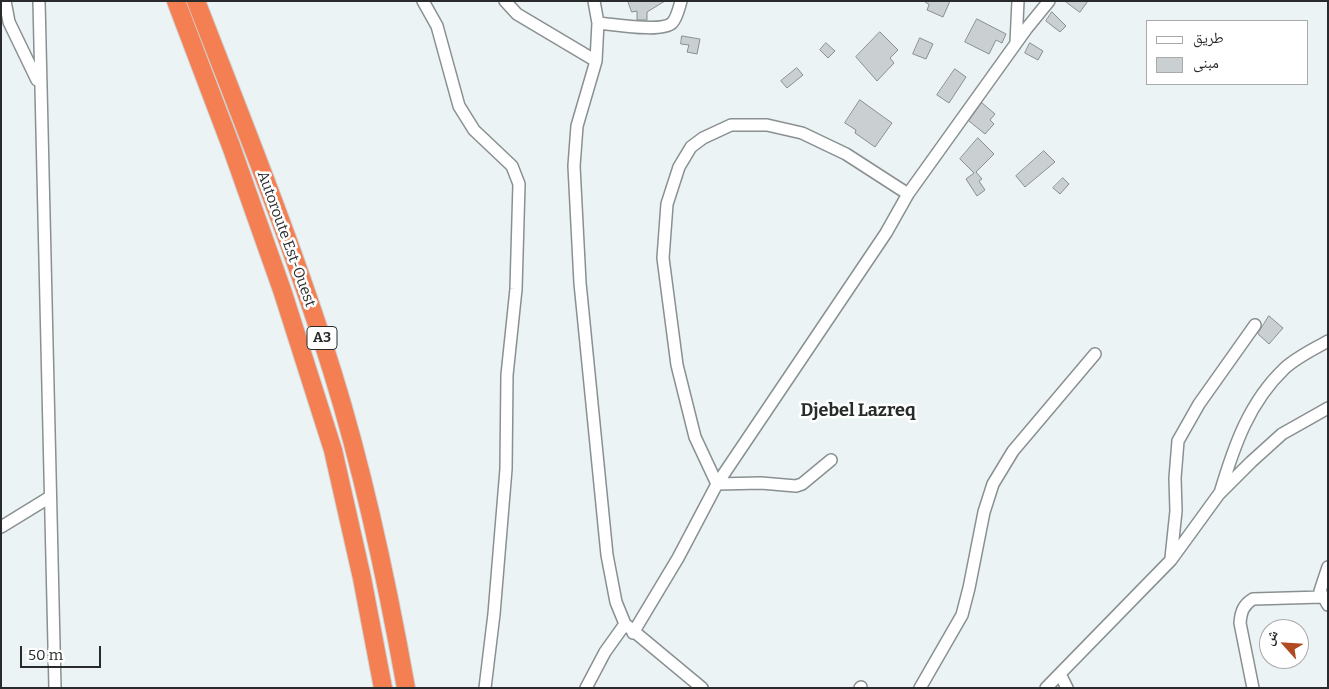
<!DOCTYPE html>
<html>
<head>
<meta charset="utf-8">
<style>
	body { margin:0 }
	#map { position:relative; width:1329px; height:689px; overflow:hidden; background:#ecf3f5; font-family:Bitter,"Noto Naskh Arabic",serif }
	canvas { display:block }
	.frame { position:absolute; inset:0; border:2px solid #282a2b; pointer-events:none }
	.legend { position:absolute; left:1146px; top:20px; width:162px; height:65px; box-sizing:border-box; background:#fff; border:1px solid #a9aaaa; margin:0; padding:6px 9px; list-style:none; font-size:15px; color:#282a2b }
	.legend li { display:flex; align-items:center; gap:10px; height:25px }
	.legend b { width:25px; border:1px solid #a9aaaa }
	.north { position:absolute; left:1259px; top:619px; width:50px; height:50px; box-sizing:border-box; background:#fff; border:1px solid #a9aaaa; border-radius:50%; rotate:296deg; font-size:14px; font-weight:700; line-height:20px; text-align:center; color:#282a2b }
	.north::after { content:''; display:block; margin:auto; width:18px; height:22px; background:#b14a21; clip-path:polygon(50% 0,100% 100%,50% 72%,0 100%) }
	.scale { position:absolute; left:20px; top:646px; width:81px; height:22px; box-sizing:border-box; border:2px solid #282a2b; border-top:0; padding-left:6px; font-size:15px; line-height:18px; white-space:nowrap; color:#282a2b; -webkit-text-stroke:4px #fff; paint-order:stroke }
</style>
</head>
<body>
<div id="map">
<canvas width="1329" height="689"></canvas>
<div class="frame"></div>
<ul class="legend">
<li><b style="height:6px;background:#fff"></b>طريق</li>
<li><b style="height:14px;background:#cad0d2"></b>مبنى</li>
</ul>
<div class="north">ش</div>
<div class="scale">50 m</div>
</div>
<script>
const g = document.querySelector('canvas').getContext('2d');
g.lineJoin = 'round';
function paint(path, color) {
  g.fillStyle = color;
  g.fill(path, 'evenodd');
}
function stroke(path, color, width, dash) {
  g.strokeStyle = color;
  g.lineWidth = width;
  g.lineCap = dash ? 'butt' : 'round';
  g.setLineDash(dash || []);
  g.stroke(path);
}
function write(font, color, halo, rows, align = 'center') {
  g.font = font + ' Bitter,serif';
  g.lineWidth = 5;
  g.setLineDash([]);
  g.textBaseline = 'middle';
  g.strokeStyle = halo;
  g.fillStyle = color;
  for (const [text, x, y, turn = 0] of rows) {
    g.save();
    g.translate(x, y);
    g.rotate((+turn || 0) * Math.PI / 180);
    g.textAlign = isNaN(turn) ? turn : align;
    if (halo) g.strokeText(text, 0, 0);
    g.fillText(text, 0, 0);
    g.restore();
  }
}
const building = new Path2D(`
	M 628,1 L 665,1 L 647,12 L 647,20 L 637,20 L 637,11 L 632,12 Z
	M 924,1 L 950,1 L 943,17 L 927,10 L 929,5 Z
	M 1065,1 L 1088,1 L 1080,12 Z
	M 1052,12 L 1066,26 L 1060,32 L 1046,21 Z
	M 977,19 L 1006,34 L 1002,43 L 996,40 L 989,54 L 965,42 Z
	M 880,32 L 898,50 L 890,58 L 894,63 L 877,81 L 856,57 Z
	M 682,36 L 700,39 L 697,54 L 687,52 L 689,45 L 681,44 Z
	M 920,38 L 933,44 L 926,59 L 913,54 Z
	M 826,43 L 835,51 L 828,58 L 820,50 Z
	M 1030,43 L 1043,51 L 1038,60 L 1025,53 Z
	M 797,68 L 803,75 L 787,88 L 781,81 Z
	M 955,69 L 966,77 L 949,103 L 937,95 Z
	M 860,100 L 892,123 L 875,147 L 855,133 L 856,130 L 845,123 Z
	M 982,103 L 995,114 L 990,120 L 994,124 L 985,134 L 969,121 Z
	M 978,138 L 994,154 L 976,172 L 982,179 L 979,181 L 985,190 L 977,196 L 966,179 L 974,173 L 960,159 Z
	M 1044,151 L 1055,162 L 1025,187 L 1016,176 Z
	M 1063,178 L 1069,184 L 1060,194 L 1053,188 Z
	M 1269,316 L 1283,328 L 1269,344 L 1258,334 Z`);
const minor = new Path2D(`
	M 5,1 L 9,22 L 37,80
	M 39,1 L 55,688
	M 423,1 L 437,26 L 459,106 L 474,130 L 512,166 L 519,184 L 516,289 L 507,375 L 506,469 L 494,614 L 485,688
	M 505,1 L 517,14 L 596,61
	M 594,1 L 598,23 L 596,61 L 577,126 L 574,166 L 580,283 L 607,555 L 616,602 L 625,624 L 702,688
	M 598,23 C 613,24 661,33 672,23 C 677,18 679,8 681,1
	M 1016,43 L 1018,1
	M 831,460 L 802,484 L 796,486 L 761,483 L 717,484 L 695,437 L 677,365 L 663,258 L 667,204 L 679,167 L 691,147 L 703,138 L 731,125 L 767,125 L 802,133 L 846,154 L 908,194
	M 1220,493 C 1234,446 1249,402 1285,368 C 1297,357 1314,349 1328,341
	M 1,527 L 50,497
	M 1171,558 L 1176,511 L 1175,478 L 1178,441 L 1199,404 L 1255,325
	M 1328,567 L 1320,591 L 1328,605
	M 633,633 L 678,558 L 717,484 L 886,233 L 908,194 L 1027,28 L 1049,1
	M 1060,674 L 1067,688
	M 586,688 L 605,652 L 625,624
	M 860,688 L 861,687
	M 920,688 L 962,615 L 969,588 L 984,512 L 993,484 L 1013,451 L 1095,354
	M 1046,688 L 1171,560 L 1219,494 L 1251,462 L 1282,434 L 1328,408
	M 1253,688 L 1240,623 C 1241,612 1243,605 1253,599 L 1322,597`);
const highway = new Path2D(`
	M 176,1 L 231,146 L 282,290 L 333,450 L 362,578 L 383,688
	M 196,1 C 244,125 294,248 333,374 C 365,477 387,582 406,688`);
const shields = [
	[322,338,30]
];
const shieldNames = [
	["A3",322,338]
];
const streetNames = [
	["Autoroute Est-Ouest",286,239,70]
];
const quarterNames = [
	["Djebel Lazreq",858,411]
];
paint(building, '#cad0d2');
stroke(building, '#898f90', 1);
stroke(minor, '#8a9091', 14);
stroke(highway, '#d0d0d0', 20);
stroke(minor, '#fff', 11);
stroke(highway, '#f47f53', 18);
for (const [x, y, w] of shields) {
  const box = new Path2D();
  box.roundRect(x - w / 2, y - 11.5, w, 23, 4);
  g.fillStyle = '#fff';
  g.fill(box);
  stroke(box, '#282a2b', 1);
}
write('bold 14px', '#282a2b', null, shieldNames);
write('15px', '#282a2b', '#fff', streetNames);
write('bold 18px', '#282a2b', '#fff', quarterNames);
</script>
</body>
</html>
